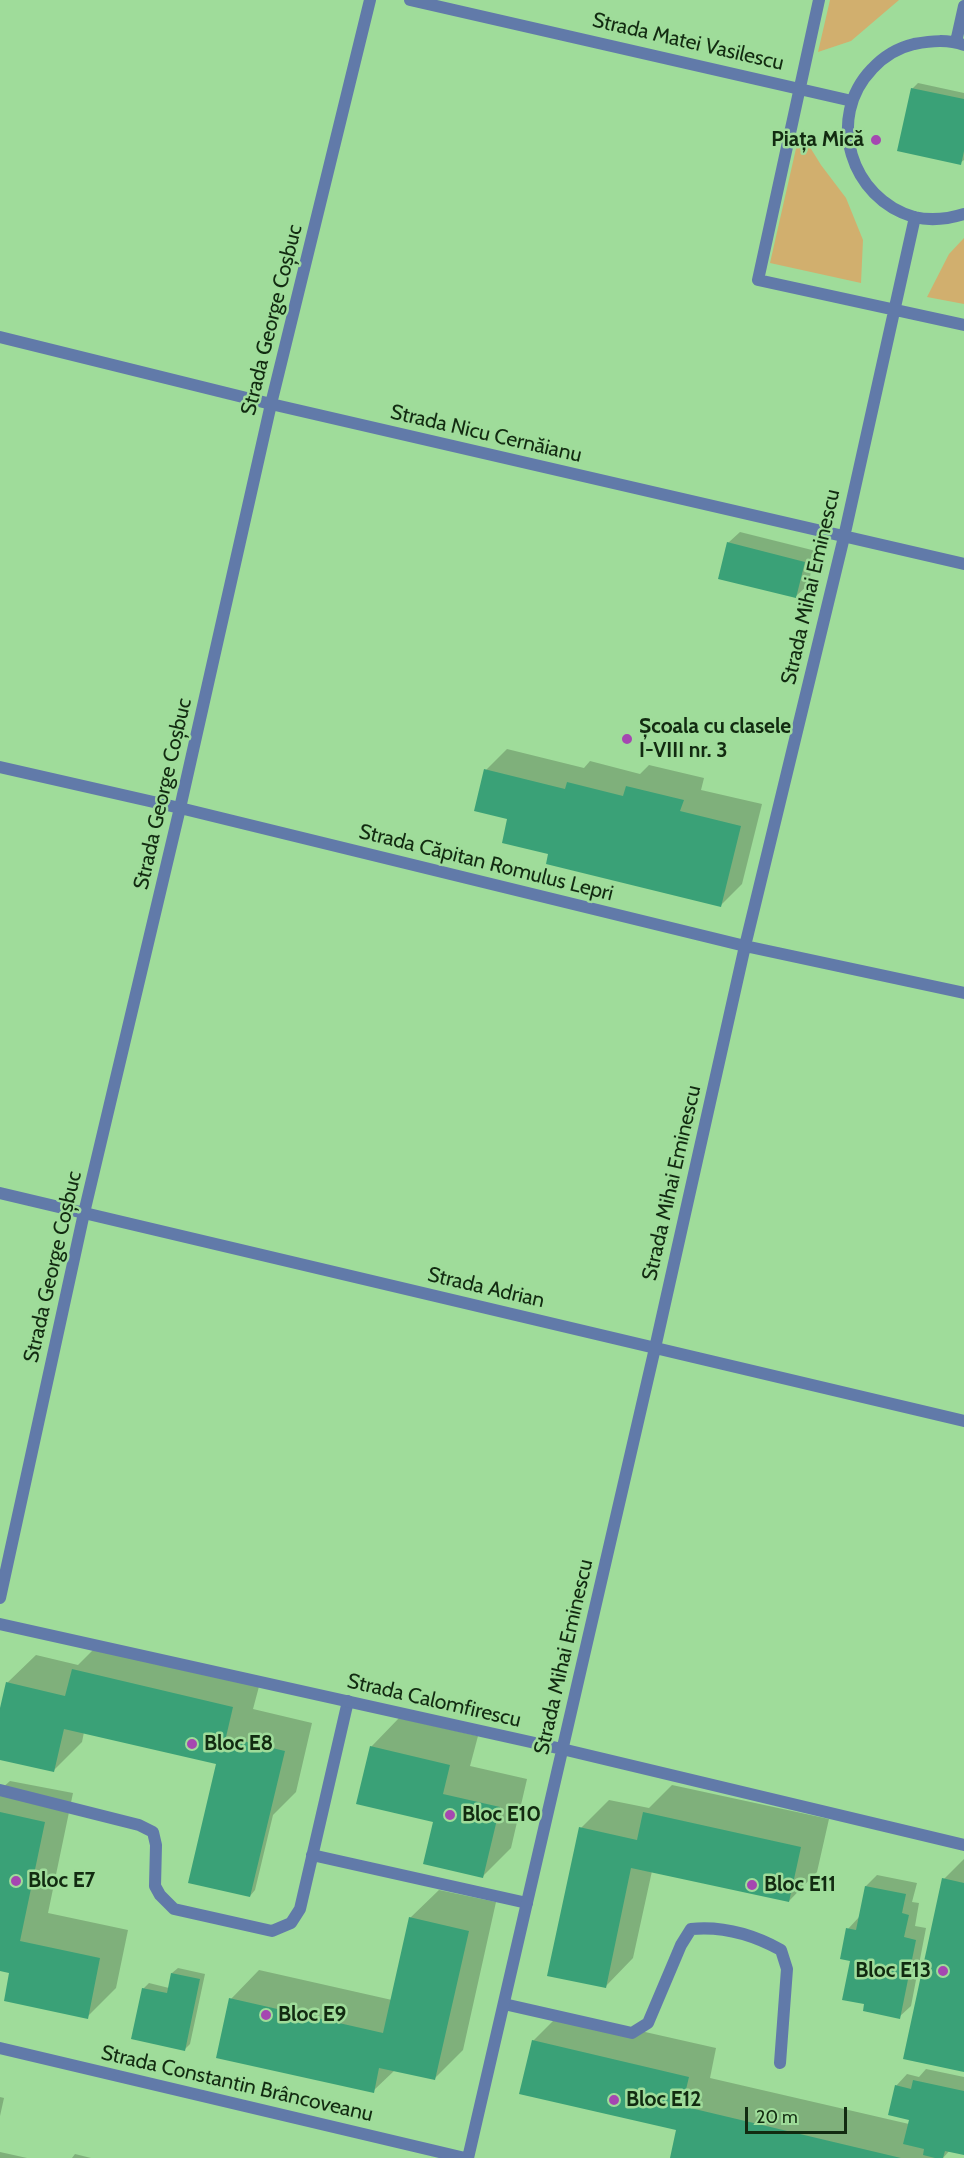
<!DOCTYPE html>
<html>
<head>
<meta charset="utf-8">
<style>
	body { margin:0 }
	#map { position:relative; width:964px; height:2158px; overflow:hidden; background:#9fdc9a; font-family:Cabin,sans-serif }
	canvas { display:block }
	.scale { position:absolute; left:745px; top:2107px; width:102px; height:27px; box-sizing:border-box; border:3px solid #122b11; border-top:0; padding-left:8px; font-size:18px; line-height:21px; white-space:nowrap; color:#122b11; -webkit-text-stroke:4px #9fdc9a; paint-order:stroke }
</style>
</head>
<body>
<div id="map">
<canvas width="964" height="2158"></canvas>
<div class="scale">20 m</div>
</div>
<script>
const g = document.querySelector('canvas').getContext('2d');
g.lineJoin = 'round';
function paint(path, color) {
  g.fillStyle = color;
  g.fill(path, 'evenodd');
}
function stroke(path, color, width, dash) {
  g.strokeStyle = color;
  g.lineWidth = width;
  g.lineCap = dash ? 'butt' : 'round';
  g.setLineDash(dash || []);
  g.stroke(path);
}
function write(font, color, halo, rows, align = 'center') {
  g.font = font + ' Cabin,sans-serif';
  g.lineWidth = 5;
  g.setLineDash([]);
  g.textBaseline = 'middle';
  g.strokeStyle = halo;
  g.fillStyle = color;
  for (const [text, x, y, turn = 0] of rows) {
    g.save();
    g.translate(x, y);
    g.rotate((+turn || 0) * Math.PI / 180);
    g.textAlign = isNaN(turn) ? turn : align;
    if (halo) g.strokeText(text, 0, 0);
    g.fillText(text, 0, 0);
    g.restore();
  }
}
const green = new Path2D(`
	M 830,0 L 899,0 L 851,41 L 818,52 Z
	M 800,131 L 821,165 L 846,198 L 863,240 L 861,283 L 770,263 Z
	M 964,238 L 964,304 L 927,297 L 949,254 Z`);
const shadow = new Path2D(`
	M 918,83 L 964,93 L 964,160 L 960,163 L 912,89 Z
	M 740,532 L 816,551 L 808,585 L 796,596 L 728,543 Z
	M 507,749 L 584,768 L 590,761 L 640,774 L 649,765 L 704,778 L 701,790 L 762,804 L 742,884 L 720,906 L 550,853 L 509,818 L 486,770 Z
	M 101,1642 L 261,1679 L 253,1709 L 312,1723 L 296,1792 L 273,1815 L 255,1890 L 250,1896 L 218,1763 L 84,1732 L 82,1742 L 54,1770 L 0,1758 L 0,1715 L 7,1683 L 36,1655 L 78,1665 Z
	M 399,1718 L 478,1736 L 470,1766 L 527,1779 L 511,1848 L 483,1876 L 371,1747 Z
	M 10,1781 L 73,1793 L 48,1913 L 128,1930 L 116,1988 L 87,2017 L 11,1972 L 0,1970 L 0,1790 Z
	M 672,1785 L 829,1819 L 817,1872 L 789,1901 L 652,1871 L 633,1958 L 605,1987 L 581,1828 L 609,1800 L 649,1808 Z
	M 964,1859 L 964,2071 L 944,1879 Z
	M 877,1875 L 917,1883 L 912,1902 L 919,1903 L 915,1926 L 926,1928 L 911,2006 L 899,2017 L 866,2003 L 852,1960 L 848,1929 L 860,1916 L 866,1886 Z
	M 439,1890 L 496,1902 L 463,2050 L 434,2079 L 395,2070 L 373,2091 L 231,1999 L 259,1970 L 392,2000 L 410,1918 Z
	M 178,1968 L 205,1974 L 190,2044 L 185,2049 L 143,1989 L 149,1983 L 169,1988 L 172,1973 Z
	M 561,2013 L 716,2048 L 710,2078 L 909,2124 L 911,2119 L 896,2086 L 907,2074 L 919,2077 L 926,2069 L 964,2077 L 964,2153 L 950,2150 L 943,2158 L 671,2158 L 678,2129 L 533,2041 Z
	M 0,2097 L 4,2098 L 0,2116 Z
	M 0,2152 L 27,2158 L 0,2158 Z
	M 75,2154 L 91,2158 L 72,2158 Z`);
const building = new Path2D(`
	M 911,88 L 964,99 L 964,151 L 961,165 L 897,151 Z
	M 727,542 L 805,562 L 796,598 L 718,579 Z
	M 484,769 L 565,789 L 567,782 L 623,796 L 626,786 L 684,800 L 680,811 L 741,826 L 721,907 L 546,864 L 548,854 L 502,843 L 507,819 L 474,811 Z
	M 72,1669 L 233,1707 L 226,1737 L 285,1751 L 250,1897 L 188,1883 L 216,1764 L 64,1729 L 54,1772 L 0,1760 L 0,1708 L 6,1682 L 65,1696 Z
	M 370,1746 L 450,1765 L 443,1794 L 500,1807 L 483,1878 L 423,1864 L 433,1822 L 356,1804 Z
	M 0,1812 L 45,1822 L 20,1941 L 100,1958 L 88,2019 L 4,2001 L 9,1973 L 0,1971 Z
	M 643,1812 L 801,1847 L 789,1902 L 631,1868 L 606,1988 L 547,1976 L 579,1827 L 637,1840 Z
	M 942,1878 L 964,1883 L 964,2072 L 903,2059 Z
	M 865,1886 L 906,1894 L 902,1913 L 909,1915 L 904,1937 L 916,1940 L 900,2019 L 863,2011 L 864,2004 L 842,2000 L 850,1961 L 840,1959 L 846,1928 L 856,1930 Z
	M 409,1917 L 469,1931 L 435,2080 L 379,2068 L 374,2093 L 216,2058 L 229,1998 L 383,2033 Z
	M 171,1973 L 200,1979 L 185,2051 L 131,2039 L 142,1988 L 167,1993 Z
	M 532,2040 L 689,2077 L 682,2106 L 901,2158 L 670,2158 L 676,2130 L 519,2094 Z
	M 913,2080 L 964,2091 L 964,2155 L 945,2151 L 943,2158 L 935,2158 L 923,2155 L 924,2149 L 903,2144 L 909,2120 L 888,2115 L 895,2085 L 911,2089 Z`);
const service = new Path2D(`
	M 0,1790 L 139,1825 L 153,1832 L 156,1845 L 155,1886 L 160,1895 L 174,1909 L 272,1931 L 291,1923 L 300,1909 L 348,1701
	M 312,1855 L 527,1903
	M 504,2004 L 632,2033 L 648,2023 L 681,1945 L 691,1929 C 722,1926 754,1935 781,1950 L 787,1969 L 780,2063`);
const minor = new Path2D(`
	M 410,0 L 852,101
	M 819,0 L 758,280 L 964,325
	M 956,42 L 964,6
	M 964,45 C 948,39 931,41 914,44 C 897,48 883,57 872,69 C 825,118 851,199 914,217 C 931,221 948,219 964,214
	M 0,337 L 271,404 L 964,564
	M 0,767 L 180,808 L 745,946 L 964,993
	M 0,1193 L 964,1421
	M 0,1598 L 84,1213 L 180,808 L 271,404 L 370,0
	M 0,1624 L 562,1749 L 964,1845
	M 0,2048 L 465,2158
	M 468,2158 L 655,1348 L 745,946 L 844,537 L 915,217`);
const markers = [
	[876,140,6,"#a547b1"],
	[627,739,6,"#a547b1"],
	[192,1744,6,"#a547b1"],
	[450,1815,6,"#a547b1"],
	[16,1881,6,"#a547b1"],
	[752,1885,6,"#a547b1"],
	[943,1971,6,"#a547b1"],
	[266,2015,6,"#a547b1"],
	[614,2100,6,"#a547b1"]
];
const streetNames = [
	["Strada Matei Vasilescu",688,42,13],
	["Strada George Coșbuc",272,320,-76],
	["Strada Nicu Cernăianu",486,434,13],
	["Strada Mihai Eminescu",811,587,-77],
	["Strada George Coșbuc",163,794,-77],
	["Strada Căpitan Romulus Lepri",486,863,14],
	["Strada Mihai Eminescu",672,1183,-77],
	["Strada George Coșbuc",53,1267,-77],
	["Strada Adrian",486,1288,13],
	["Strada Mihai Eminescu",564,1657,-77],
	["Strada Calomfirescu",434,1701,13],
	["Strada Constantin Brâncoveanu",237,2084,13]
];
const poiNames = [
	["Piața Mică",864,140,"right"],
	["Școala cu clasele",639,727],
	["I-VIII nr. 3",639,751],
	["Bloc E8",204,1744],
	["Bloc E10",462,1815],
	["Bloc E7",28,1881],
	["Bloc E11",764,1885],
	["Bloc E13",931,1971,"right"],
	["Bloc E9",278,2015],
	["Bloc E12",626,2100]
];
paint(green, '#d1af6e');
paint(shadow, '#0003');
paint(building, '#3aa177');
stroke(service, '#617aa9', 12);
stroke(minor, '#617aa9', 12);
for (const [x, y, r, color] of markers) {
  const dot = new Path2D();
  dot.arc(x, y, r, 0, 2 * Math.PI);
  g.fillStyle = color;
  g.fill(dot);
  stroke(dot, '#9fdc9a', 2);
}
write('21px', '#122b11', '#9fdc9a', streetNames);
write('bold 21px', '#122b11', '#9fdc9a', poiNames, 'left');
</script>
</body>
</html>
